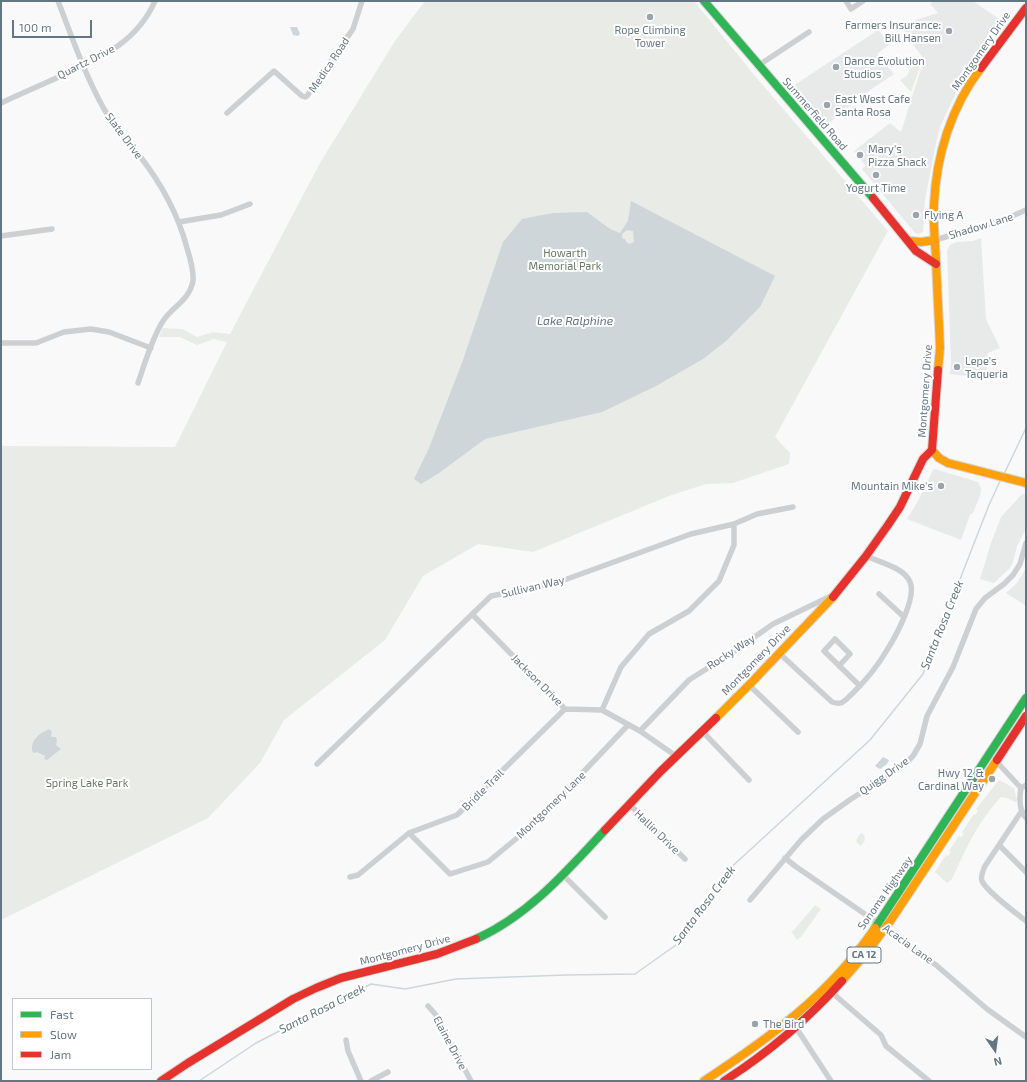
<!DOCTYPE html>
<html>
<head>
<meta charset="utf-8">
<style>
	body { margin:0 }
	#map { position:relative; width:1027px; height:1082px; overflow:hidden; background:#f9f9f9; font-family:"Exo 2",sans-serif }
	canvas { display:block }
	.frame { position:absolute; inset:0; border:2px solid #657683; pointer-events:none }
	.legend { position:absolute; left:12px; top:998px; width:140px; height:72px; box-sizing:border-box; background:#fff; border:1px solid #c1c8cd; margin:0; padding:5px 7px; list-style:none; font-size:12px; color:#657683 }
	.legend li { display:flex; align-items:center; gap:8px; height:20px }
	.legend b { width:20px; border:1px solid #c1c8cd }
	.north { position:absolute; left:975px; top:1030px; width:40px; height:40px; -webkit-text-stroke:3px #fff; paint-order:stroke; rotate:166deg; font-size:11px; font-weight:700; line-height:16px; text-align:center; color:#657683 }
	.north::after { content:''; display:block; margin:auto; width:14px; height:18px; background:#657683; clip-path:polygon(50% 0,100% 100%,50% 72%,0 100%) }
	.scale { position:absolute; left:12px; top:20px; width:80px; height:18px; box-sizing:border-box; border:2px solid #657683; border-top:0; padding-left:5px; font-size:12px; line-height:14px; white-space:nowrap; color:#657683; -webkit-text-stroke:3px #fff; paint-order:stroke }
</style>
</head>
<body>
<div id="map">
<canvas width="1027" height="1082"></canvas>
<div class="frame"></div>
<ul class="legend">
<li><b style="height:5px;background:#30b455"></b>Fast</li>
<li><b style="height:5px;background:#ff9f0a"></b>Slow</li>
<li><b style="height:5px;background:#e5322d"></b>Jam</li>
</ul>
<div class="north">N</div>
<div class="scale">100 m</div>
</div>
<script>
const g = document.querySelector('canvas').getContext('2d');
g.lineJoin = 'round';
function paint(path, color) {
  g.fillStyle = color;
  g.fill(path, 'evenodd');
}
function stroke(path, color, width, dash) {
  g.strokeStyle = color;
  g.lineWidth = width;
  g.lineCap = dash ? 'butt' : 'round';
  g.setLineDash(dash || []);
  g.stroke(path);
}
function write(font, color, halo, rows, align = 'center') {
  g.font = font + ' "Exo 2",sans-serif';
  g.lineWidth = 4;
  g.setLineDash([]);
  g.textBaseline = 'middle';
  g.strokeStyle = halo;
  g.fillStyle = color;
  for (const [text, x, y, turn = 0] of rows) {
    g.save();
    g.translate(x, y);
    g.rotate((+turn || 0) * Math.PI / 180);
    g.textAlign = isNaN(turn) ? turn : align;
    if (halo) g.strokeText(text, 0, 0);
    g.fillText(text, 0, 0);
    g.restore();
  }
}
const built = new Path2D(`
	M 934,1 L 973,1 L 1002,21 L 958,81 L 954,90 L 956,93 L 940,127 L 936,143 L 925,200 L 923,232 L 918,234 L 915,233 L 862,169 L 865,166 L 865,165 L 854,151 L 890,123 L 901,132 L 924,59 L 904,33 L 915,20 L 938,13 L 930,4 Z
	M 878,30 L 890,44 L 877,54 L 894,74 L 857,99 L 826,126 L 793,86 Z
	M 981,238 L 986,319 L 1000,348 L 988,353 L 986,378 L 950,374 L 951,362 L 947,250 L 951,244 L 958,242 L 973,241 Z
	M 935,469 L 978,482 L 981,488 L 980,496 L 973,513 L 970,515 L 961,540 L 907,519 L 918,501 L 933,470 Z
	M 1022,494 L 1026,494 L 1026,529 L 1017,546 L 1013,562 L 1010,568 L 994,583 L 980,579 L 991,543 L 1001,517 Z
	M 1026,568 L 1026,606 L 1006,593 L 1017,583 Z`);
const green = new Path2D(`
	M 425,1 L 694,1 L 760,82 L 888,231 L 775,437 L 790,453 L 789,464 L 733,483 L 706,484 L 669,496 L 533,552 L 478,544 L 423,576 L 385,640 L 284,720 L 260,763 L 208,818 L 1,920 L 1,446 L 175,447 L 227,342 L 214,339 L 197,345 L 180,337 L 159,337 L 163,328 L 182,329 L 197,337 L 213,332 L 230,334 L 320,163 L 395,41 Z
	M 914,58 L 917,58 L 922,62 L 911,92 L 900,80 L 907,76 L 910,69 L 913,67 Z
	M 999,780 L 1014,788 L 1017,801 L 1015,802 L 1007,798 L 1001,797 C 977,823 967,847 952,879 L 947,883 L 935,872 L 946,855 L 948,856 L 951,852 L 949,851 L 959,836 L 961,837 L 964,834 L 962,832 L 974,814 L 975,815 L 978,811 L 976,809 Z
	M 861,833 L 864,835 L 865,840 L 861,846 L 857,843 L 856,840 Z
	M 815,905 L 821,909 L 801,937 L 797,940 L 791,931 L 793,931 Z`);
const water = new Path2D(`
	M 290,27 L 297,27 L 300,34 L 298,36 L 293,35 Z
	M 631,201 L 775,276 L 760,307 L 726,341 L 703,359 L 656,386 L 602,412 L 485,439 L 439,473 L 421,484 L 414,479 L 429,448 L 463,360 L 503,242 L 522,219 L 553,213 L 587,212 L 610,229 L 620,233 L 628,221 ZM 627,230 L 633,231 L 634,242 L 630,244 L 627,243 L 625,239 L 622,238 L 622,234 Z
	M 49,729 L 52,732 L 51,736 L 52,737 L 56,737 L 57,741 L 56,745 L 61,749 L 47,760 L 44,759 L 45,756 L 37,752 L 34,753 L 32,751 C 31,739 39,734 49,729 Z
	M 883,757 L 889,760 L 887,764 L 880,769 L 875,766 Z`);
const stream = new Path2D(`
	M 1004,474 L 1026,428
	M 199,1081 L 256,1043 L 371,984 L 405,989 L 456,979 L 566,975 L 635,974 L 676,945 L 726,872 L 870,740 L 923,674 L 989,505 L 1001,479`);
const street = new Path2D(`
	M 58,1 C 72,37 85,75 104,109 C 114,126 127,140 139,155 C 161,183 178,214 187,248 C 190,258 194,270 193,281 C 189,301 173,306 163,321 C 152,338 145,363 138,383
	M 846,1 L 851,9 L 863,1
	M 759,65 L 809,32
	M 1,103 C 22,93 44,84 65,74 C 103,56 137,42 155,1
	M 227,113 L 274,71 L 302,96 L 305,97 L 307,96 L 353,29 L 362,1
	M 179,222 L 221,215 L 250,204
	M 1,236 L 52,229
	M 935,240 L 1003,220 L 1026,210
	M 3,343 L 36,343 L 64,332 L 91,329 L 109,332 L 151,348
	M 879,594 L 904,617
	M 472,614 L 565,709 L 602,710 L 640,731 L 676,756
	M 779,653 L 832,702 C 835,703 838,704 841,703 C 846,701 849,696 853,693 C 865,681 879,664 887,650 C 896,636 917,597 910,582 C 905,568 879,562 866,556
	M 839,666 L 850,654 L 835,639 L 824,651 L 860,686
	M 749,685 L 798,732
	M 602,710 L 621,667 L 649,634 L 689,611 L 719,581 L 734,545 L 734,524
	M 640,731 L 689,680 L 739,648 L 773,624 L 833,595
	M 702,731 L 749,780
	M 996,761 L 1021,788 L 1026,785
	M 317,764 L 491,596 L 556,583 L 691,534 L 734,524 L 757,514 L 793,507
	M 1021,788 C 1019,799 1019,810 1026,818
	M 629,804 L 685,859
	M 1021,812 L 985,866 C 983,871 980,876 982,881 C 987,892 1016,913 1026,921
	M 409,833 L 450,874 L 488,862 L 534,824 L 628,725
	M 1000,846 L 1026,872
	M 785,858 L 795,866 L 891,932 L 915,951 L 936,965 L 987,1009 L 1026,1037
	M 563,875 L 605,917
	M 350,877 L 358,875 L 409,833 L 457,815 L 565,709
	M 750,900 L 801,840 L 823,819 L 851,799 L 902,767 L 913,756 L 920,744 L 927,716 L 953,667 L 976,609 L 985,598 L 1004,584 L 1013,575 L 1020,564 L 1026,543
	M 833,992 L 837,997 L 881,1035 L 886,1046 L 929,1081
	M 428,1006 L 436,1015 L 471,1081
	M 797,1029 L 831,1081
	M 346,1040 L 348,1051 L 361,1081
	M 371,1081 L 388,1072`);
const fast = new Path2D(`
	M 704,1 L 873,198
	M 875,928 L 1026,698
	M 476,939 C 528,916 567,871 605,830`);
const slow = new Path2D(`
	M 909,241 L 921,242 L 935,240
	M 938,370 L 940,348 C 939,319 937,289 936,260 C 935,241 933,223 934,205 C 936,156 951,107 981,68
	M 932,450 L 939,458 L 948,463 L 1026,483
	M 716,718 L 749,685 L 833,597
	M 842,981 L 868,951 L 891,920 L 997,760
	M 704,1081 C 771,1037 829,995 875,928`);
const jam = new Path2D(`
	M 981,68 L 1026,8
	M 873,198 L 916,251 L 936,264
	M 833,597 L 866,556 L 888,525 L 900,507 L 923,459 L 932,450 L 938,370
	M 997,760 L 1026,716
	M 605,830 L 661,771 L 716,718
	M 161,1081 L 188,1063 L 293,999 L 316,988 L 341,978 L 437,954 L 476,939
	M 724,1081 C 768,1053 807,1020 842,981`);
const markers = [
	[650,17,4,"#99a4ac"],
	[949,31,4,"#99a4ac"],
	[836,67,4,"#99a4ac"],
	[827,105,4,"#99a4ac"],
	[860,155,4,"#99a4ac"],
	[876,175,4,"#99a4ac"],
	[916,215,4,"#99a4ac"],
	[957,367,4,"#99a4ac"],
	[941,486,4,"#99a4ac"],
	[992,779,4,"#99a4ac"],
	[755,1024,4,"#99a4ac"]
];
const shields = [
	[864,955,34]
];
const shieldNames = [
	["CA 12",864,955]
];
const poiNames = [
	["Farmers Insurance:",941,25,"right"],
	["Bill Hansen",941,38,"right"],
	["Rope Climbing",650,30,"center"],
	["Tower",650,43,"center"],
	["Dance Evolution",844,61],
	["Studios",844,74],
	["East West Cafe",835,99],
	["Santa Rosa",835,112],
	["Mary's",868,149],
	["Pizza Shack",868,162],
	["Yogurt Time",876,188,"center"],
	["Flying A",924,215],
	["Lepe's",965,361],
	["Taqueria",965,374],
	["Mountain Mike's",933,486,"right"],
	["Hwy 12 &",984,773,"right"],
	["Cardinal Way",984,786,"right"],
	["The Bird",763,1024]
];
const streetNames = [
	["Montgomery Drive",981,51,-55],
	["Quartz Drive",86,62,-27],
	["Medica Road",329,65,-56],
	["Summerfield Road",815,114,49],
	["Slate Drive",124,136,53],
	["Shadow Lane",981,226,-17],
	["Montgomery Drive",925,391,-86],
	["Sullivan Way",533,587,-13],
	["Rocky Way",731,652,-33],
	["Montgomery Drive",756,660,-46],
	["Jackson Drive",537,680,45],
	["Quigg Drive",884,776,-35],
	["Bridle Trail",483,790,-45],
	["Montgomery Lane",551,805,-44],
	["Hallin Drive",657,832,44],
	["Sonoma Highway",885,893,-55],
	["Acacia Lane",908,944,36],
	["Montgomery Drive",405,950,-15],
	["Elaine Drive",450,1043,62]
];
const parkNames = [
	["Howarth",565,253],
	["Memorial Park",565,266],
	["Spring Lake Park",87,783]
];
const waterNames = [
	["Lake Ralphine",575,321],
	["Santa Rosa Creek",942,625,-68],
	["Santa Rosa Creek",704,905,-53],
	["Santa Rosa Creek",322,1009,-27]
];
paint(built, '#e8e9e9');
paint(green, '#e8ebe6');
paint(water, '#ced6d9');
stroke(stream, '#ced6d9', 1.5);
stroke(fast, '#d5d6d7', 10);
stroke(slow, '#d5d6d7', 10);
stroke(jam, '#d5d6d7', 10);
stroke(street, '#cecfd0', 5.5);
stroke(fast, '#30b455', 8);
stroke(slow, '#ff9f0a', 8);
stroke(jam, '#e5322d', 8);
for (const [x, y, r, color] of markers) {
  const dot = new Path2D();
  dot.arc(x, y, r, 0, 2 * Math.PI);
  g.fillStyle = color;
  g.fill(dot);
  stroke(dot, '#fff', 1.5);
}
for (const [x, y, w] of shields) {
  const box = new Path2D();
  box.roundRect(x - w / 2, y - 8, w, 16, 3);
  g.fillStyle = '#fff';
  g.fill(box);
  stroke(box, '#657683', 1);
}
write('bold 10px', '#657683', null, shieldNames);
write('11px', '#657683', '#fff', poiNames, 'left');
write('11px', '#657683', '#fff', streetNames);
write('11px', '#687a64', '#fff', parkNames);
write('italic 12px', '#60757c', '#fff', waterNames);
</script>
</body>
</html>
